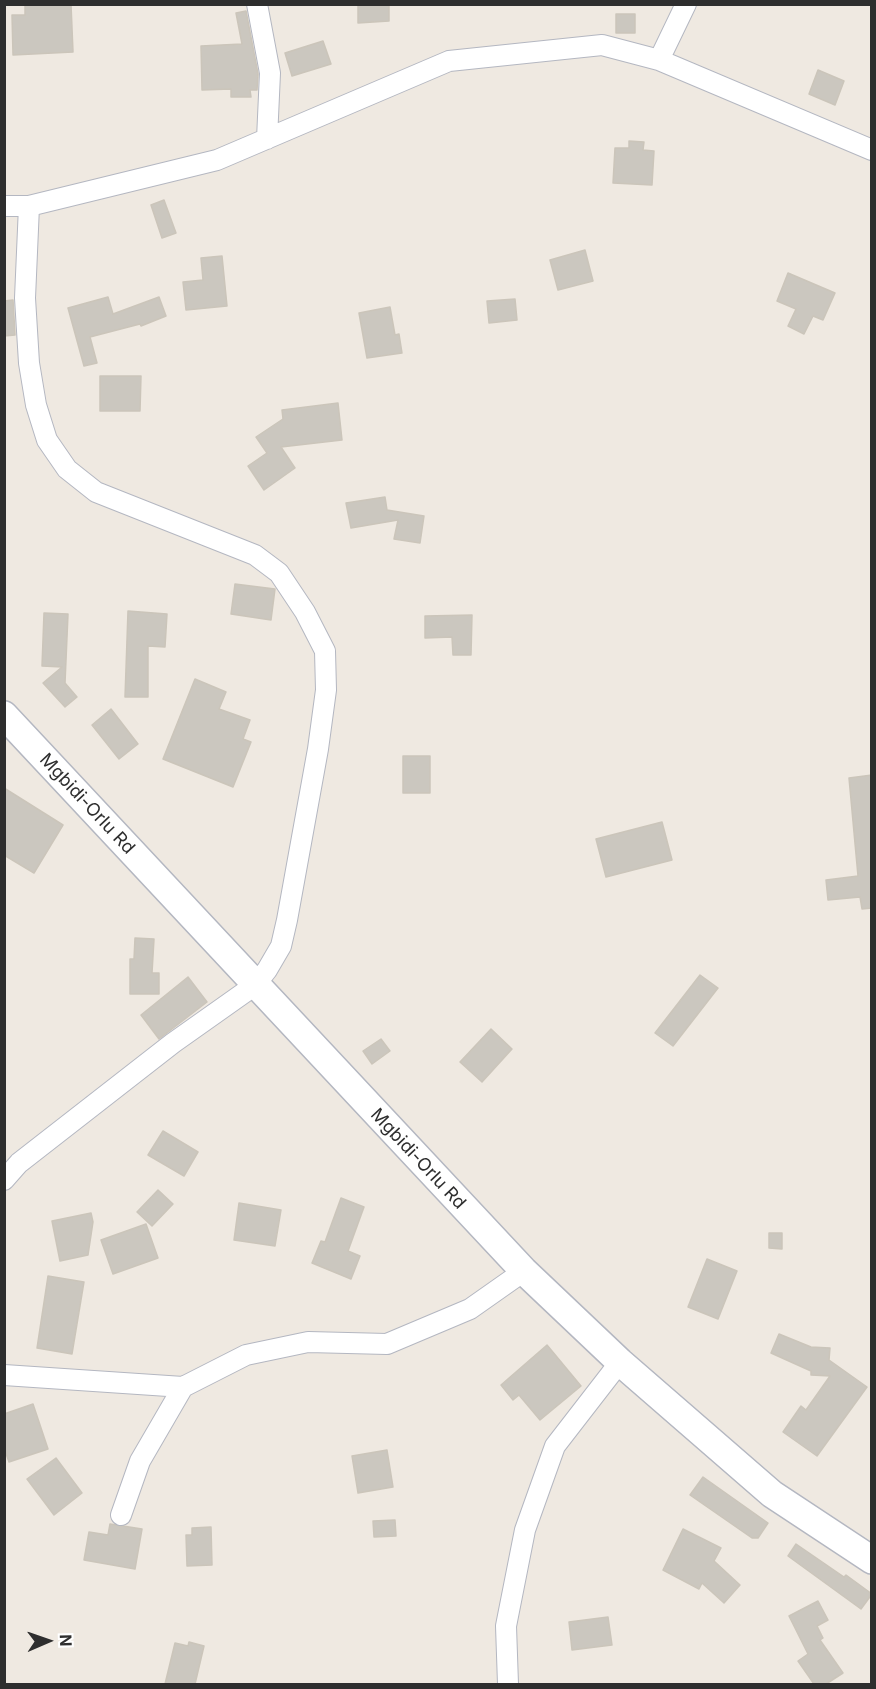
<!DOCTYPE html>
<html>
<head>
<meta charset="utf-8">
<style>
	body { margin:0 }
	#map { position:relative; width:876px; height:1689px; overflow:hidden; background:#efe9e1; font-family:Inter,sans-serif }
	canvas { display:block }
	.frame { position:absolute; inset:0; border:6px solid #2e2e2e; pointer-events:none }
	.north { position:absolute; left:18px; top:1611px; width:60px; height:60px; -webkit-text-stroke:4px #fff; paint-order:stroke; rotate:88deg; font-size:16px; font-weight:700; line-height:24px; text-align:center; color:#2e2e2e }
	.north::after { content:''; display:block; margin:auto; width:21px; height:27px; background:#2e2e2e; clip-path:polygon(50% 0,100% 100%,50% 72%,0 100%) }
</style>
</head>
<body>
<div id="map">
<canvas width="876" height="1689"></canvas>
<div class="frame"></div>
<div class="north">N</div>
</div>
<script>
const g = document.querySelector('canvas').getContext('2d');
g.lineJoin = 'round';
function paint(path, color) {
  g.fillStyle = color;
  g.fill(path, 'evenodd');
}
function stroke(path, color, width, dash) {
  g.strokeStyle = color;
  g.lineWidth = width;
  g.lineCap = dash ? 'butt' : 'round';
  g.setLineDash(dash || []);
  g.stroke(path);
}
function write(font, color, halo, rows, align = 'center') {
  g.font = font + ' Inter,sans-serif';
  g.lineWidth = 4.5;
  g.setLineDash([]);
  g.textBaseline = 'middle';
  g.strokeStyle = halo;
  g.fillStyle = color;
  for (const [text, x, y, turn = 0] of rows) {
    g.save();
    g.translate(x, y);
    g.rotate((+turn || 0) * Math.PI / 180);
    g.textAlign = isNaN(turn) ? turn : align;
    if (halo) g.strokeText(text, 0, 0);
    g.fillText(text, 0, 0);
    g.restore();
  }
}
const building = new Path2D(`
	M 25,4 L 71,4 L 73,52 L 13,55 L 12,15 L 25,15 Z
	M 358,4 L 389,4 L 389,21 L 358,23 Z
	M 246,11 L 258,74 L 257,90 L 250,90 L 251,97 L 231,97 L 231,89 L 202,90 L 201,46 L 242,44 L 236,13 Z
	M 616,14 L 635,14 L 635,33 L 616,33 Z
	M 323,41 L 331,64 L 292,76 L 285,53 Z
	M 818,70 L 844,81 L 835,105 L 809,94 Z
	M 629,141 L 644,142 L 643,150 L 654,151 L 652,185 L 613,183 L 615,148 L 629,148 Z
	M 164,200 L 176,233 L 162,238 L 151,205 Z
	M 585,250 L 593,281 L 558,290 L 550,260 Z
	M 222,256 L 227,306 L 186,310 L 183,282 L 203,280 L 201,258 Z
	M 788,273 L 835,293 L 823,320 L 813,316 L 804,334 L 788,326 L 796,309 L 777,301 Z
	M 108,297 L 113,314 L 159,297 L 166,316 L 141,326 L 140,324 L 90,337 L 97,363 L 84,366 L 68,308 Z
	M 515,299 L 517,320 L 489,323 L 487,301 Z
	M 13,300 L 15,335 L 4,336 L 4,301 Z
	M 390,307 L 395,335 L 399,334 L 402,353 L 367,358 L 359,313 Z
	M 100,376 L 141,376 L 140,411 L 100,411 Z
	M 338,403 L 342,440 L 281,447 L 295,468 L 264,490 L 248,466 L 267,453 L 256,437 L 283,419 L 282,410 Z
	M 385,497 L 387,510 L 424,516 L 420,543 L 394,539 L 398,520 L 351,528 L 346,503 Z
	M 235,584 L 275,589 L 271,620 L 231,614 Z
	M 128,611 L 167,614 L 165,647 L 148,646 L 148,697 L 125,697 Z
	M 44,613 L 68,614 L 65,683 L 77,697 L 65,707 L 43,683 L 62,667 L 42,666 Z
	M 472,615 L 471,655 L 453,655 L 452,637 L 425,638 L 425,616 Z
	M 195,679 L 226,692 L 219,709 L 250,720 L 243,739 L 251,742 L 233,787 L 163,759 Z
	M 111,709 L 138,744 L 119,759 L 92,725 Z
	M 403,756 L 430,756 L 430,793 L 403,793 Z
	M 872,775 L 872,908 L 862,909 L 860,897 L 828,900 L 826,880 L 858,876 L 849,778 Z
	M 4,788 L 63,825 L 34,873 L 4,855 Z
	M 662,822 L 672,860 L 606,877 L 596,839 Z
	M 135,938 L 154,939 L 152,973 L 159,973 L 159,994 L 130,994 L 130,959 L 134,959 Z
	M 700,975 L 718,988 L 673,1046 L 655,1033 Z
	M 188,977 L 207,1002 L 159,1039 L 141,1015 Z
	M 491,1029 L 512,1049 L 482,1082 L 460,1062 Z
	M 381,1039 L 390,1051 L 372,1064 L 363,1051 Z
	M 163,1131 L 198,1152 L 184,1176 L 148,1155 Z
	M 158,1190 L 173,1204 L 152,1226 L 137,1212 Z
	M 341,1198 L 364,1207 L 348,1251 L 360,1256 L 351,1279 L 312,1263 L 321,1241 L 325,1242 Z
	M 239,1203 L 281,1210 L 275,1246 L 234,1240 Z
	M 91,1213 L 93,1222 L 88,1255 L 60,1261 L 52,1221 Z
	M 146,1224 L 158,1258 L 113,1274 L 101,1240 Z
	M 769,1233 L 782,1233 L 782,1249 L 769,1248 Z
	M 707,1259 L 737,1271 L 718,1319 L 688,1307 Z
	M 48,1276 L 84,1282 L 72,1354 L 37,1348 Z
	M 779,1334 L 811,1347 L 830,1348 L 829,1360 L 867,1387 L 817,1456 L 783,1432 L 801,1406 L 806,1410 L 830,1376 L 811,1375 L 811,1371 L 771,1353 Z
	M 547,1345 L 581,1386 L 540,1420 L 519,1395 L 513,1400 L 501,1385 Z
	M 33,1404 L 48,1449 L 9,1462 L 4,1448 L 4,1414 Z
	M 387,1450 L 393,1487 L 358,1493 L 352,1456 Z
	M 56,1458 L 82,1493 L 54,1515 L 27,1479 Z
	M 703,1477 L 768,1523 L 758,1538 L 752,1538 L 690,1495 Z
	M 395,1520 L 396,1536 L 374,1537 L 373,1521 Z
	M 110,1524 L 142,1529 L 135,1569 L 84,1560 L 89,1532 L 108,1535 Z
	M 211,1527 L 212,1565 L 187,1566 L 186,1535 L 192,1535 L 192,1528 Z
	M 683,1529 L 721,1548 L 714,1561 L 740,1585 L 724,1603 L 702,1583 L 699,1589 L 663,1570 Z
	M 796,1544 L 844,1577 L 846,1575 L 872,1594 L 861,1609 L 788,1556 Z
	M 818,1601 L 828,1620 L 817,1626 L 823,1638 L 820,1640 L 843,1673 L 826,1684 L 814,1684 L 798,1661 L 808,1654 L 789,1616 Z
	M 608,1617 L 612,1645 L 572,1650 L 569,1622 Z
	M 189,1642 L 204,1646 L 195,1684 L 165,1684 L 175,1643 L 188,1646 Z`);
const minor = new Path2D(`
	M 257,4 L 270,73 L 267,139
	M 659,60 L 686,4
	M 4,206 L 29,206 L 217,160 L 449,61 L 602,45 L 659,60 L 872,150
	M 4,1180 L 19,1163 L 173,1043 L 255,985 L 267,970 L 281,946 L 287,920 L 318,749 L 326,690 L 325,651 L 305,612 L 279,573 L 255,555 L 96,492 L 67,469 L 47,440 L 36,405 L 29,363 L 25,298 L 29,206
	M 4,1375 L 183,1387
	M 121,1515 L 140,1461 L 183,1387 L 246,1355 L 308,1342 L 387,1344 L 470,1309 L 524,1271
	M 508,1684 L 506,1626 L 525,1530 L 555,1446 L 620,1362`);
const secondary = new Path2D(`
	M 4,715 L 524,1271 L 620,1362 L 772,1494 L 872,1560`);
const streetNames = [
	["Mgbidi-Orlu Rd",87,804,47],
	["Mgbidi-Orlu Rd",418,1159,47]
];
paint(building, '#cbc7bf');
stroke(building, '#cbc5ba', 1.5);
stroke(minor, '#b4b7c1', 22);
stroke(secondary, '#b4b7c1', 30);
stroke(minor, '#fff', 20);
stroke(secondary, '#fff', 27);
write('18px', '#2e2e2e', '#fff', streetNames);
</script>
</body>
</html>
